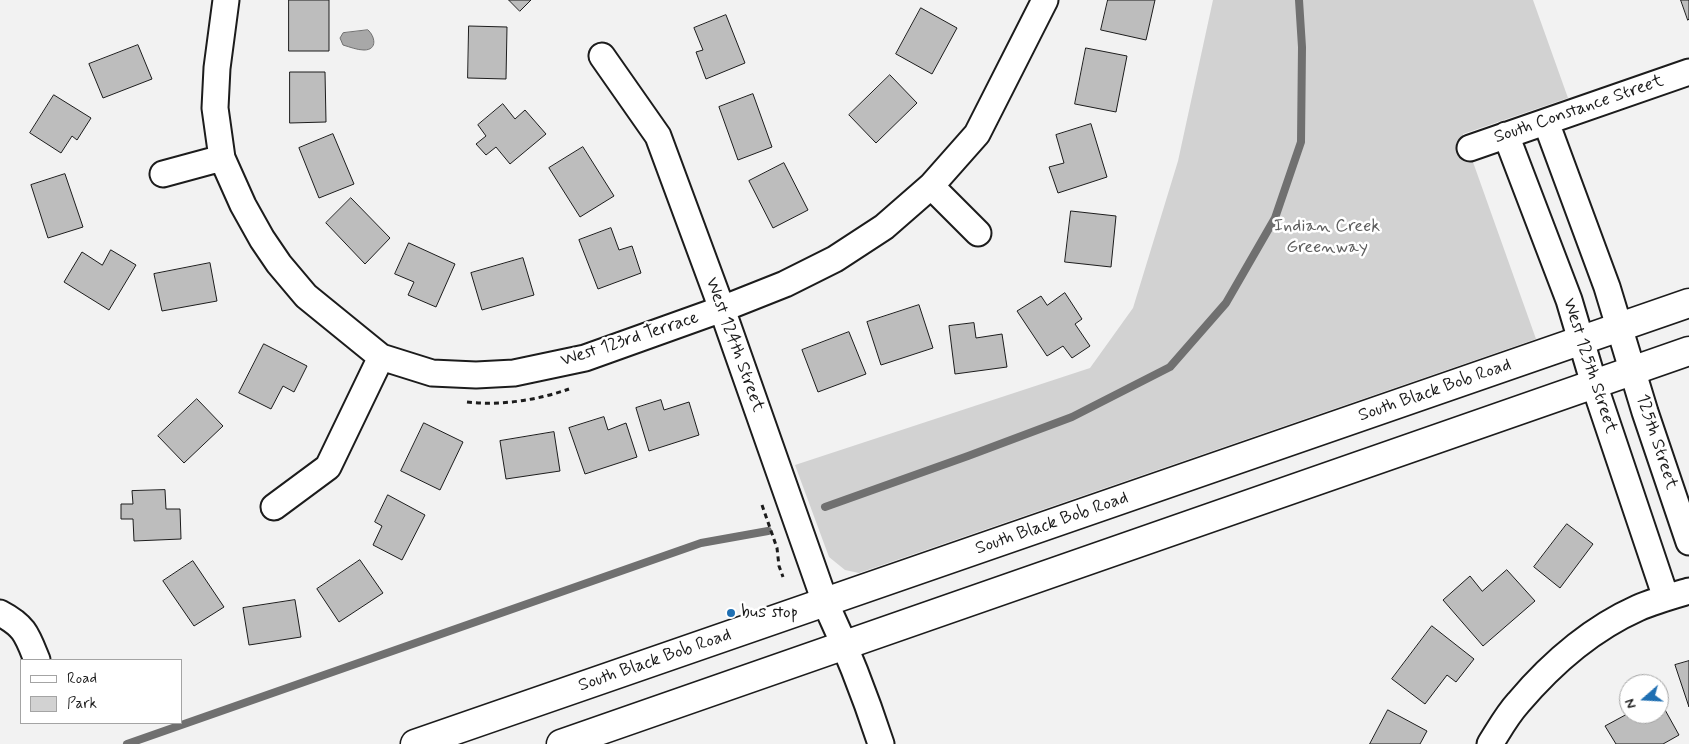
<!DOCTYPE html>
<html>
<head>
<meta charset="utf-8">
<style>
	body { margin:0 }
	#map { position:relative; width:1689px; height:744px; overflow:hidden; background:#f2f2f2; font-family:Mynerve,sans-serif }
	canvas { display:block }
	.legend { position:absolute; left:20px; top:659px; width:162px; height:65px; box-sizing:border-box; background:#fff; border:1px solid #a4a4a4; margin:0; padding:6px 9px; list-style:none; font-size:15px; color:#1c1c1c }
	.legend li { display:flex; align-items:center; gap:10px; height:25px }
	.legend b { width:25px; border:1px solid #a4a4a4 }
	.north { position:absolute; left:1619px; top:674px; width:50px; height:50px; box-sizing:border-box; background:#fff; border:1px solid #a4a4a4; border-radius:50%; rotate:251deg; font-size:14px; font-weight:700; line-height:20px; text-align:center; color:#1c1c1c }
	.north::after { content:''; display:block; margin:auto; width:18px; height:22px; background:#1f6fb2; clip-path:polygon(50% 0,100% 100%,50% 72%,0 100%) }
</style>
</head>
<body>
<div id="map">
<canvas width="1689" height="744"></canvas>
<ul class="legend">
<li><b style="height:6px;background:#fff"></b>Road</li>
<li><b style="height:14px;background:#d2d2d2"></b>Park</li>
</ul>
<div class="north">N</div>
</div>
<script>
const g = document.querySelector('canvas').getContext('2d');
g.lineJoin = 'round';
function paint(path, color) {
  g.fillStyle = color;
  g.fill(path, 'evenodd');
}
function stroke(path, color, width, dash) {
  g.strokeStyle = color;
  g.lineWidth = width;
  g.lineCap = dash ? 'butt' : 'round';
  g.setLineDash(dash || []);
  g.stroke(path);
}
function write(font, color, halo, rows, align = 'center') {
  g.font = font + ' Mynerve,sans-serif';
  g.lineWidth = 5;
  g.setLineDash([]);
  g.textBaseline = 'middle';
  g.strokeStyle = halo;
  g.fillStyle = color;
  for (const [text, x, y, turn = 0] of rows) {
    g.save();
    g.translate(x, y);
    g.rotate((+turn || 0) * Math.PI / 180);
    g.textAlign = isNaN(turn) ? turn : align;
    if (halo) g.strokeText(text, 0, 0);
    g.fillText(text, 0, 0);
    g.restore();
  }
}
const green = new Path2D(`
	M 1213,0 L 1533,0 L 1568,98 L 1463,134 L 1536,339 L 859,573 L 845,570 L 829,557 L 795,465 L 1090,368 L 1133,308 L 1178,161 Z`);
const water = new Path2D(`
	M 368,30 C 375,36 378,50 364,50 C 357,50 350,47 343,45 L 340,38 L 343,33 Z`);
const stream = new Path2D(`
	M 825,507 L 968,456 L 1072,417 L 1170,367 L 1226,303 L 1275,218 L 1301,142 L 1302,47 L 1299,0
	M 127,744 L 701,543 L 768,531`);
const building = new Path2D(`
	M 289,0 L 329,0 L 329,51 L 289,51 Z
	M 509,0 L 531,0 L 520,11 Z
	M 1108,0 L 1155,0 L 1146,40 L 1101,30 Z
	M 1681,0 L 1689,0 L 1689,19 L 1688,20 Z
	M 921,8 L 957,28 L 932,74 L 896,54 Z
	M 726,15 L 745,63 L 706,79 L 696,52 L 703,50 L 694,28 Z
	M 469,26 L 507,27 L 506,79 L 468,78 Z
	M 138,45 L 152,79 L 103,98 L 89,64 Z
	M 1086,48 L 1127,56 L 1116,112 L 1075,104 Z
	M 290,72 L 325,72 L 326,122 L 290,123 Z
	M 890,75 L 917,103 L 876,143 L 849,115 Z
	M 753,94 L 772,147 L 738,160 L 719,107 Z
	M 54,95 L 91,118 L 77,140 L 72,136 L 61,153 L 30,133 Z
	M 503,104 L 515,119 L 525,110 L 546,134 L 510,164 L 496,147 L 486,155 L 476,144 L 486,136 L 478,125 Z
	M 1091,124 L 1107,177 L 1058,193 L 1049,167 L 1064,163 L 1056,135 Z
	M 333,134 L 354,184 L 319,198 L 299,148 Z
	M 583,147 L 614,196 L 580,217 L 549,168 Z
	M 784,163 L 808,210 L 773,228 L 749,181 Z
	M 65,174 L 83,227 L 48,238 L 31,185 Z
	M 351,198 L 390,238 L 365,264 L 326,223 Z
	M 1071,211 L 1116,216 L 1111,267 L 1065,262 Z
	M 611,228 L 619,250 L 632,246 L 641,273 L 598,289 L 579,240 Z
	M 409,243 L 455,264 L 436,307 L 408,295 L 414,282 L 395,274 Z
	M 111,250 L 136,265 L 109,310 L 64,282 L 82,252 L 102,265 Z
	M 523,258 L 534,295 L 482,310 L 471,273 Z
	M 210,263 L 217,301 L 162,311 L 154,274 Z
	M 1065,293 L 1082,319 L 1075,324 L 1090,346 L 1072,358 L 1063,346 L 1047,356 L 1017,311 L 1041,296 L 1047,305 Z
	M 919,305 L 933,348 L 881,365 L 867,322 Z
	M 974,323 L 976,338 L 1002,334 L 1007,367 L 955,374 L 949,326 Z
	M 849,332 L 866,374 L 818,392 L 802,350 Z
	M 264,344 L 307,366 L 294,392 L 283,386 L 271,409 L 239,393 Z
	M 197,399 L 223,426 L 184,463 L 158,436 Z
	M 661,400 L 664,410 L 689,402 L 699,435 L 649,451 L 636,408 Z
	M 604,417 L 608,430 L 626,423 L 637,457 L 585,474 L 569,428 Z
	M 424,423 L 463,442 L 440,490 L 401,471 Z
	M 554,432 L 560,471 L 506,479 L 500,441 Z
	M 165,490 L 166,509 L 180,509 L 181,539 L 134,541 L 133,519 L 121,519 L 121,504 L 133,504 L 132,491 Z
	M 388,495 L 425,515 L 402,560 L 373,545 L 382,526 L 375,522 Z
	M 1567,524 L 1593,544 L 1560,588 L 1534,567 Z
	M 360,560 L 383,593 L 339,622 L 317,589 Z
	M 193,561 L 224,607 L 194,626 L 163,581 Z
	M 1507,570 L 1535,601 L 1483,646 L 1443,600 L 1470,576 L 1482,591 Z
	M 295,600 L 301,637 L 249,645 L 243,608 Z
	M 1432,626 L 1474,659 L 1456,682 L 1447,675 L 1425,704 L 1392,679 Z
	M 1689,661 L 1689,707 L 1675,665 Z
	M 1659,699 L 1679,735 L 1663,744 L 1616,744 L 1605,726 L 1629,713 L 1629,714 L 1659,714 Z
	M 1388,710 L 1427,731 L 1420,744 L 1370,744 Z`);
const path = new Path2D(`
	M 467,402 C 500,406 538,400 569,389
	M 762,505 L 777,548 L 779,566 L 783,577`);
const minor = new Path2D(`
	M 226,0 L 217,68 L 215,108 L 222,158 L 243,205 L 262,239 L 279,264 L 306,296 L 381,357 L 432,373 L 476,375 L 514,373 L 585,358 L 722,309 L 785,284 L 835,259 L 884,227 L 931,186 L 977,134 L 1045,0
	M 602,56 L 658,136 L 722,309 L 825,602 C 847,649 865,695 881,744
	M 1546,122 L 1607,287 L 1645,412 L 1689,542
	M 1506,135 L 1569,300 L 1594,384 L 1666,598
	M 1470,148 L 1689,72
	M 163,174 L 222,158
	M 931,186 L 978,233
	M 274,507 L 328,467 L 381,357
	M 0,613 C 25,626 27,635 37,660
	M 1490,744 C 1499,730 1507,715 1518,703 C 1551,664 1591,629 1638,608 C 1654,601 1672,596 1689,591`);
const major = new Path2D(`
	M 415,744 L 1689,303
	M 561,744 L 1689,351`);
const markers = [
	[731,613,5,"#1f6fb2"]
];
const streetNames = [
	["South Constance Street",1579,110,-19],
	["West 123rd Terrace",630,340,-18],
	["West 124th Street",734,345,70],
	["West 125th Street",1589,366,72],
	["South Black Bob Road",1435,391,-19],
	["125th Street",1656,442,72],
	["South Black Bob Road",1052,524,-19],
	["South Black Bob Road",655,661,-19]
];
const parkNames = [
	["Indian Creek",1327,227],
	["Greenway",1327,248]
];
const poiNames = [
	["bus stop",741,613]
];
paint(green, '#d2d2d2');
paint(water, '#a8a8a8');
stroke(water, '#707070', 1);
stroke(stream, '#707070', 8);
paint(building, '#bdbdbd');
stroke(building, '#1c1c1c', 1);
stroke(minor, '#1c1c1c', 29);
stroke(major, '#1c1c1c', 31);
stroke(path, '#1c1c1c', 3, [5, 4]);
stroke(minor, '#fff', 25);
stroke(major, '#fff', 28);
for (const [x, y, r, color] of markers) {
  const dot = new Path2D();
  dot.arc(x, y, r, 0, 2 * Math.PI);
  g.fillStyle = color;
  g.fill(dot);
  stroke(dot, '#fff', 2);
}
write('18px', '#1c1c1c', '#fff', streetNames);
write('18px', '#5c5c5c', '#fff', parkNames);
write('18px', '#1c1c1c', '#fff', poiNames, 'left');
</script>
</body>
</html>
